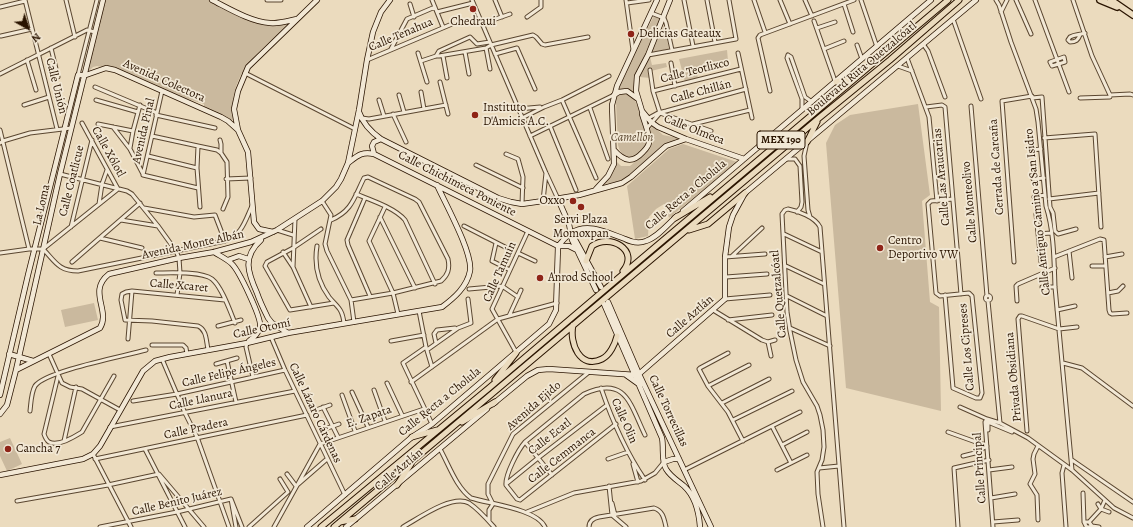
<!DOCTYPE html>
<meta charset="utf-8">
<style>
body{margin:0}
#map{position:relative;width:1133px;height:527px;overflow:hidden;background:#ebdbbe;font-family:Alegreya,serif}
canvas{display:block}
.north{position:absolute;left:8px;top:8px;width:40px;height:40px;-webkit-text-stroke:3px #f2e8d5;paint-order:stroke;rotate:140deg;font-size:11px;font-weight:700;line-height:16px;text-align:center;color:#2a1400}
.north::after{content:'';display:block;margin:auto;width:14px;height:18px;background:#2a1400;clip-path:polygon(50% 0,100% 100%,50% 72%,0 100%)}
</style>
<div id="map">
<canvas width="1133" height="527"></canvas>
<div class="north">N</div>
</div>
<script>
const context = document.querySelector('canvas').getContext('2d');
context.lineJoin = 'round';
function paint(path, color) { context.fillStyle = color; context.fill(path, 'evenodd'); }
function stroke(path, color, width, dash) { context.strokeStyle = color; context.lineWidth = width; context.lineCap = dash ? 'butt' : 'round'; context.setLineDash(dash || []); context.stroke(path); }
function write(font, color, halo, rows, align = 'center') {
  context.font = font + ' Alegreya,serif'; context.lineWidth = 3.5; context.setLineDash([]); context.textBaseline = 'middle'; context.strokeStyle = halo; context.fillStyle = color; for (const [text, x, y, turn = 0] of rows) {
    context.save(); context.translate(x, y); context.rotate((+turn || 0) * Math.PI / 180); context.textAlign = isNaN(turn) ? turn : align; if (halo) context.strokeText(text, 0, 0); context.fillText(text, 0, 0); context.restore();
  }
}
paint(new Path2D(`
 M103,0H212L250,18L270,23L297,19C264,46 226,72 234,120H228L204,108V104L162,91L115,70L97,66L93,67L85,75Z
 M654,16L661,18L634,79V92L626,88L619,90V87L627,67Z
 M664,25L669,49L653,52L652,51Z
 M727,50L728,61L696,70L698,78L685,82L679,59Z
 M650,57L652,65L666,63L667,67L651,71V78L639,77Z
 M625,92C638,94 644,126 647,138C646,155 624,169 618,145L616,103L617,96Z
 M918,104L930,195L922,201L930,302L939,307L941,411L846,388L826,143L835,125L850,115Z
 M653,126L663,135L678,138C658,148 648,163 631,175C623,181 613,183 604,184L610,177L617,162L621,166H630L650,149L653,142L650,129Z
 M683,144L737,162L669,218L667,213L669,210L664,204L656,209L649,217L648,236L635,239L627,186L669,149Z
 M94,303L98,320L65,327L61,310Z
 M10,438L22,464L7,471L0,456V442Z`), '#cab99e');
const street = new Path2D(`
 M25,0L57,129
 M66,0L75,37
 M267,0H281
 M432,0L443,27
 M472,0L546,173L558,199
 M495,0L502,17
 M626,0L633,50
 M684,0L693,46
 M707,0L715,42
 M754,0L765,32
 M780,0L790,24
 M805,0L812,16
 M861,0L877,47
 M996,0L999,5L1011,42L1036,109L1038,122L1046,206C1054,231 1054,260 1055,287L1072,470
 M1016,0L1031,34
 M1035,0L1069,92
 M1073,0L1092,56L1110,95
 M627,3L649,0
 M410,4L414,17
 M844,4L853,32
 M0,7L25,1
 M437,12L473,3
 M1001,12L1007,0
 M651,13L664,18L666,23L672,50
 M527,17L541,7V0
 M953,19L981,99
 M490,21L510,14
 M814,21L835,81
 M817,28L835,22
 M1080,35C1078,40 1076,42 1070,42L1068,40L1070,37C1075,34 1079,35 1085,33
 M1,36L32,29
 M923,44L928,51L945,97
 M857,45L862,59
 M51,48L58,77
 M486,48L490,69
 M391,49L407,19L435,7
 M824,49L844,41
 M465,52L469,74
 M418,53L427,82
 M738,53L752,118
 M495,54L517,48L535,89
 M648,55L736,39L729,0
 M788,55L787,58L802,99V110
 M788,55L791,57L805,97L812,102
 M436,56L439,51L470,37L477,44L490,42
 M443,56L447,78
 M1064,57L1065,62L1052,66L1050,62Z
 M907,58L929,117L937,201
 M27,60L36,90
 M367,60L452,24
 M421,61L436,56H439L486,48L491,45L533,35L536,37L542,44L545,45L588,37
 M671,63L675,86
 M898,66L912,71
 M650,70L653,91L660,113
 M245,73L355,129
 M0,74L87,30L95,32
 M78,75L97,0
 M440,82L448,114
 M95,87L157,113
 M653,91L741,69
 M770,91L758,38L760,35L854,0
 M421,92L424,109
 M399,95L404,112
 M1032,98L1042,97L1050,207L1053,213L1055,231L1058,234L1076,229
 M1080,98L1110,97V95L1130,94L1133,95
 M96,100L138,112
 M379,100L384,116
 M562,100L596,178
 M24,105L49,97
 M971,106L987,296
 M926,107L942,105L945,107L961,294
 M590,108L608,159
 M518,109L540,107
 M660,113L711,131
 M393,114L406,142
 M156,115L215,128
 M362,118L369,119L446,105
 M522,118L544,107L562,100L609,76
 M647,119L658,113L666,111L746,89
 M98,124L133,131
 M693,124L750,110
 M550,126L576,190
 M113,127L130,149L143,174
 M647,128L660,113
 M0,130L29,249H43
 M152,136L198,146L217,150L221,153L227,162L228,197L223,209
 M530,136L614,95
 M1044,138L1095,134L1101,227
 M220,140L221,144V153
 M807,142L804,156L808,210L810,217
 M0,143L3,141L30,133L71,128
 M198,146L197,168L200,207
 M130,148L133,131L140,105
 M1031,150L1041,149
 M506,154L518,159L523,177L522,204
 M148,156L197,168
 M787,159H795L800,166L802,202L801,207L797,212
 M476,165L523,188
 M60,174L127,191L132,194L158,226L176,251L179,258L180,273L177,295
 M143,175L162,91
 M143,175L198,188
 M226,179L251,178
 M1033,179L1044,178
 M356,194C371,200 395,208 405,220L435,284
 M1034,197L1045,195
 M365,198L347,240L348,245L370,296
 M1049,199L1099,193
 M322,201L331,215L325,244L327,251L351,300L354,322
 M543,201L546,173
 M99,204L102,184L107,170
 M385,207L369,241L393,293L398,314
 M144,208L194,217L215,215L225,241
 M1036,214L1041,262
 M380,217L415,288
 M295,219L293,267L311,307
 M121,220L158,226
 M331,220C352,211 354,198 364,178L368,177L415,199L419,202L448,259C450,269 448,275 441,281L393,293L351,300
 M464,226L505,247
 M71,227L92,140
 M321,229L293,248L267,262L265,266L290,310L334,303
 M277,230L293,235
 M784,234L822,252
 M1038,234L1051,233
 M100,238L142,248
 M496,243L492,261L510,270
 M317,246C314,264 318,282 329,297C338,308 342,308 344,323
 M43,249C55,261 58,271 78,271L225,241C242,235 245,221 252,206
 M43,249L118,189L82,123
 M1069,251L1072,278
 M283,252L293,267
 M0,253L29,249
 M518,253L535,261
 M732,256L762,228
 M725,257L765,254
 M1054,257L1100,239L1104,240L1109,310L1110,313L1112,314L1127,313
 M1105,257L1122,254
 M72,262L140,203
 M1014,262L1002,101L1032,96
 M786,266L824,284
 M1092,266H1105
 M156,273C169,273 201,271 212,279C222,287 230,311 235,323
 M726,277L767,274
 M1042,287H1055
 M469,289L502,286L518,297
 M1108,293L1118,291L1123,286
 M945,295L953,388L976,398H980L982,393L972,296L969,293L940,296L936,293L928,204L931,201L953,199
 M985.5 298a2.5 2.5 0 1 1 5 0a2.5 2.5 0 1 1-5 0Z
 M787,296L827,316
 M725,299L770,295
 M988,301L1000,423
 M1017,301L1016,286L1018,284L1055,268
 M713,310L762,340L768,342L775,340
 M1057,310L1075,306
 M419,311L426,347L432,367
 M509,316L521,290
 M728,320L772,315
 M218,326L241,320
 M790,328L830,346
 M271,337L285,370L345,495
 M128,339L132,291
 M391,341L424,335
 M768,342L771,356
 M247,343L246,347L253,377
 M436,343L434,334L437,330L455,328
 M152,345H183L186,348L187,354
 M426,347L403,363L432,424
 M208,349C206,341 207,330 198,326L152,321L125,320L121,300L122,294L126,292L132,291L225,300
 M427,350L458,328L471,323L468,299
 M516,352L492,309L528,231
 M728,353L700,368L699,369L708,386L728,412L743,441
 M49,354L62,383L70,387L82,389L120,410
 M162,359L185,413L197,437L229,527
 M227,361L236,402
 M1063,363L1082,368L1133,406
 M216,364L237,358
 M58,376L44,434C45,437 46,440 49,442C58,447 74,437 82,432L114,376
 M411,382L498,319L557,303
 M387,383L402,415
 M708,386L749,365
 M601,388C612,420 626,452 645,480
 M374,390L385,421
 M352,392L368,427
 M342,395L355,431
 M133,401L177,394L285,370
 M722,403L769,379
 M323,407L338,437
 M960,407L987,419L1000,423L1028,438L1072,470L1114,508L1133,518
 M30,411C31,403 31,393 35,386C45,371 125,356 146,350
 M313,411L330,405
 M987,419L985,422L993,527
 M733,420L792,391
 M616,424L520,500L517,499L506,485C505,475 518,450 525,442L584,394C626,375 630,404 645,435
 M772,426L791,463
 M110,427L295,391
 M322,430L339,424
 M988,430V422L1012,432
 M1027,431L1018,319L1020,316H1022L1059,329L1077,327
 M948,432L987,446L983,444
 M64,441L76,387
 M525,442L552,475
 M782,445L807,432
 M1038,446L1034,454L1033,459L1035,474L1030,484L1037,495L1038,520
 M145,449L185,527
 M440,449C449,465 456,487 471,498C490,504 537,509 545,527
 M93,454L131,527
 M963,456L975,453L987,446
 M95,459L307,415
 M608,459L628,452
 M1072,460L1133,502
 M633,464L638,482
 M1064,465L1062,473L1066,527
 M819,468L839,466
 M684,470L800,412
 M777,470L807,455
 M989,470L1012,467
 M287,474L296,486L327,459
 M506,484L538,458L607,405
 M609,486L612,515L626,527
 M1083,493L1084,522
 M991,498L1015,494
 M17,501L108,485L159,474L204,527
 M612,503L615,515
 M493,504L488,494V484L513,434L589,372
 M1098,504L1101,509L1109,512
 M527,512L574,493L641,481L655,473L664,462
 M489,521V510L493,504
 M993,522L1018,520
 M1089,522L1101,509L1105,500
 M1092,526L1099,527
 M100,527L177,512L231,499
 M236,527L231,499L242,527
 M249,527L288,492L280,479
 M274,527L320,444L424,409
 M403,527C419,518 452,494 469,503C478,509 487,519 494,527
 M589,527C589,521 594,518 599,517L654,508C663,511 664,518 666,527
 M823,527L818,494L817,472L822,460L824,447L823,430L820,415L817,406L803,382L796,360L790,331L787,312L782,214L785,210L788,209C798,211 815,217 820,227L844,527
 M958,527L954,468L989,460
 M1088,527L1086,526L1084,522H1089L1092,526L1089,527`);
const secondary = new Path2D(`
 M212,0C228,8 251,22 270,23C279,24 288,21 297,19
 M670,0L648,55L637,76L636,91L642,111L651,122L658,127L686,139L744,159
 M614,95L619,92L627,91L638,99
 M359,112C363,124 371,132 381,139L498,198L511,202L522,204L543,201L579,195L622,183L631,177L666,146L686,139
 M614,150C624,161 632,164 643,152C646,149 649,146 649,142C650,135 644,121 642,114
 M374,154L372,146L374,142L381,139
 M348,163C357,156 362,151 374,154L558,246H569L577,250
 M596,189L608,176L614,164L612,105L617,86L657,0
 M558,199L569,224L572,240L577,250L596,290
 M683,211L931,0
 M273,232L259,229L254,222L248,152L238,130L234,109L238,91L248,67L317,0
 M572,234L601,287
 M261,240C242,257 248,273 257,293C260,302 264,310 268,318L272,323L288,333
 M214,252C220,256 227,259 232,264C239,271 262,318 260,327C259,333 254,337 249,341
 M228,260L239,256L248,259
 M608,302L639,374L711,527
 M604,304L662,438C664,448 661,461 666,469C670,476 678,481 684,486C695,496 699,513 700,527
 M9,354L33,361
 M16,370L100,328C111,311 87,291 109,274L179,258L214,252L251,242L277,230L322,201L336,187L341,179L348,163L359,110L367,60L373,32L381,12L390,0
 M626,375L640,385
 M0,395L28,275L78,75H86L106,68L115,70L221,117L228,121L238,130
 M493,404L527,376L538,370L549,369L636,375L639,374L725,299V257L729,227L733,215L745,193L976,0
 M0,414L7,405L16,370L60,174L103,0
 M664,462L673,459H679
 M0,475L83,459L93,454L100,446L143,371L155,361L170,357L247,343L288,333L442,307C454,298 467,287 470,271C473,253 445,203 437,185
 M307,527L412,437L432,424L549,324L556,310L558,246C562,242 566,236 571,233C588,222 608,233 625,239C631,242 638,244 646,241C658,237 668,224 677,216
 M346,527L487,409`);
const primary = new Path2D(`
 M836,82L855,78
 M807,142L817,122
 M675,218L710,197
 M689,230L708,224L745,193
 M586,261L592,246C610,233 640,250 623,271
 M573,325C569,343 580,370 602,359C610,355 615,344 617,336
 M495,380L516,353
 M462,422L495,402
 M412,437L437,430
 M397,485L411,464
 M340,522L355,519
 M321,527L489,388L615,281L948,0
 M334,527L819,118L890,60L959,0`);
const highway = new Path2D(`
 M1100,0L1117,7
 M1111,0L1133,15`);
stroke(street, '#5a4630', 5);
stroke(secondary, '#2a1400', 6);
stroke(primary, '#2a1400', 7);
stroke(highway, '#2a1400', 8);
stroke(street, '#f2e8d5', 3);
stroke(secondary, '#f2e8d5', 4.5);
stroke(primary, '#ebdbbe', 5);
stroke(highway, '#ebdbbe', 5.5);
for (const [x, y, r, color] of [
 [473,9,4,"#8f2418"],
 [631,34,4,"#8f2418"],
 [475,115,4,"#8f2418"],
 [573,201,4,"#8f2418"],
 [581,207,4,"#8f2418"],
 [880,248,4,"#8f2418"],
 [540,278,4,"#8f2418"],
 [8,449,4,"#8f2418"]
]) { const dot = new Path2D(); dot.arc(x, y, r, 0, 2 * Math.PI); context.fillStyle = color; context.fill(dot); stroke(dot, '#f2e8d5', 1.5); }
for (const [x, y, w] of [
 [781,140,48]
]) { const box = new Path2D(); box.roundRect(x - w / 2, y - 9, w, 18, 3); context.fillStyle = '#f2e8d5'; context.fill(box); stroke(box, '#2a1400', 1); }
write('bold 11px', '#2a1400', null, [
 ["MEX 190",781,140]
]);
write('12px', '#2a1400', '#f2e8d5', [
 ["Chedraui",473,22,"center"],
 ["Delicias Gateaux",639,34],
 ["Instituto",483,108],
 ["D'Amicis A.C.",483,122],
 ["Oxxo",565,201,"right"],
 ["Servi Plaza",581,220,"center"],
 ["Momoxpan",581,234,"center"],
 ["Centro",888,241],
 ["Deportivo VW",888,255],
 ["Anrod School",548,278],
 ["Cancha 7",16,449]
], 'left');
write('12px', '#2a1400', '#f2e8d5', [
 ["Calle Tenahua",401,35,-23],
 ["Boulevard Ruta Quetzalcóatl",862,69,-40],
 ["Calle Teotlixco",695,71,-14],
 ["Avenida Colectora",164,81,24],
 ["Calle Unión",56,86,76],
 ["Calle Chillán",701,92,-15],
 ["Calle Olmeca",694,130,21],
 ["Avenida Pinal",144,131,-77],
 ["Calle Xólotl",108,152,61],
 ["Cerrada de Carcaña",997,167,-94],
 ["Calle Las Araucarias",942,177,-95],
 ["Calle Coatlicue",72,181,-76],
 ["Calle Chichimeca Poniente",457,184,27],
 ["Calle Recta a Cholula",686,195,-40],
 ["Calle Monteolivo",970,202,-95],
 ["La Loma",42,205,-77],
 ["Calle Antiguo Camino a San Isidro",1038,212,-96],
 ["Avenida Monte Albán",193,245,-12],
 ["Calle Tamuín",500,272,-66],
 ["Calle Xcaret",179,286,5],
 ["Calle Quetzalcóatl",779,294,-95],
 ["Calle Aztlán",690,317,-41],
 ["Calle Otomí",262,329,-12],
 ["Calle Los Cipreses",967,347,-95],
 ["Calle Felipe Ángeles",229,373,-13],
 ["Privada Obsidiana",1014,377,-95],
 ["Calle Llanura",201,400,-12],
 ["Calle Recta a Cholula",440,402,-39],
 ["Avenida Ejido",534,406,-41],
 ["Calle Torrecillas",668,411,65],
 ["Calle Lázaro Cárdenas",315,413,65],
 ["E. Zapata",369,417,-19],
 ["Calle Olin",624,421,66],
 ["Calle Pradera",196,429,-12],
 ["Calle Ecatl",550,437,-38],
 ["Calle Cemmanca",562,456,-38],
 ["Calle Principal",980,468,-94],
 ["Calle Aztlán",399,470,-40],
 ["Calle Benito Juárez",177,502,-13]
]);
write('italic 12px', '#5a462f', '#f2e8d5', [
 ["Camellón",632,138]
]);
</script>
